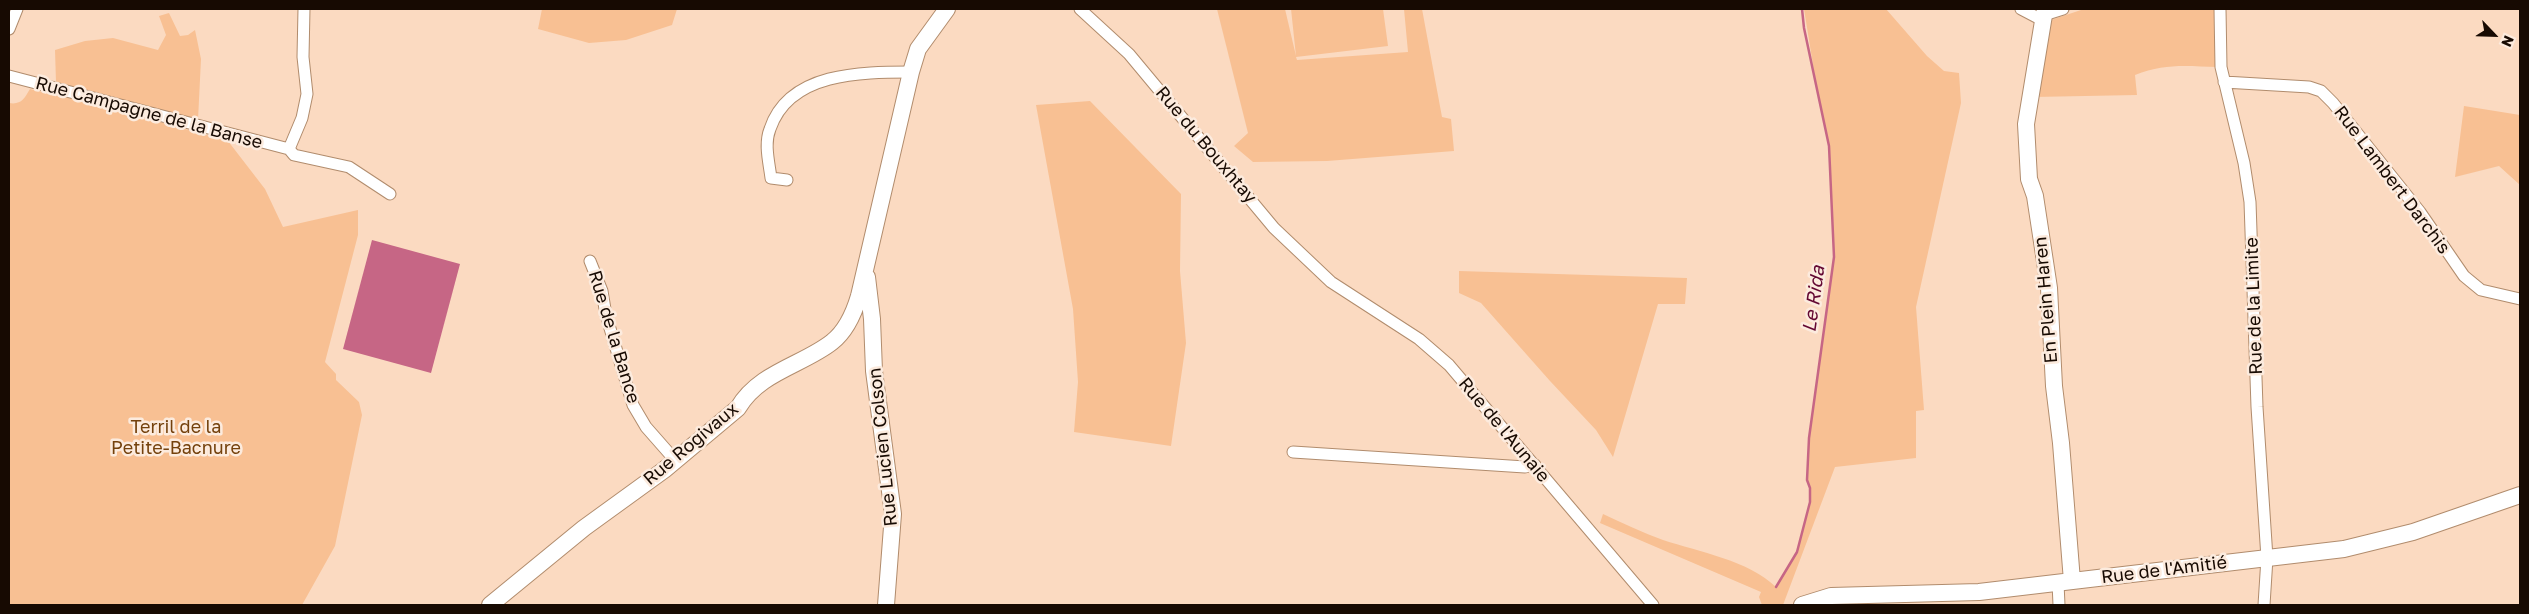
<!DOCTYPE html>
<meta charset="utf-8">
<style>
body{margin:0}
#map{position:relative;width:2529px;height:614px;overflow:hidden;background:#fbdac1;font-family:"Golos Text",sans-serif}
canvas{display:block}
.frame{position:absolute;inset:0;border:10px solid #170a02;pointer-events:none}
.north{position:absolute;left:2469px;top:10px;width:50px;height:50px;-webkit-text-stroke:4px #fcebde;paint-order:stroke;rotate:114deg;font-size:14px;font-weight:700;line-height:20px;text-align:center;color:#170a02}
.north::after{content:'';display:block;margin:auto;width:18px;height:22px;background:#170a02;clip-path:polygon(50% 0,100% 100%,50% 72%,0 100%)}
</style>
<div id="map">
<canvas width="2529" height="614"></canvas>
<div class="frame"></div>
<div class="north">N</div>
</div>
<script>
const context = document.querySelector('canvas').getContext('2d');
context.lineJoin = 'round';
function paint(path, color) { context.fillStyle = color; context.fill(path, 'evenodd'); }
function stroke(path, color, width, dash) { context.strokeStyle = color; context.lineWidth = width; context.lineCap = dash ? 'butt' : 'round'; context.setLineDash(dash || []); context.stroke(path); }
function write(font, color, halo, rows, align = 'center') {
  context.font = font + ' "Golos Text",sans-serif'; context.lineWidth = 5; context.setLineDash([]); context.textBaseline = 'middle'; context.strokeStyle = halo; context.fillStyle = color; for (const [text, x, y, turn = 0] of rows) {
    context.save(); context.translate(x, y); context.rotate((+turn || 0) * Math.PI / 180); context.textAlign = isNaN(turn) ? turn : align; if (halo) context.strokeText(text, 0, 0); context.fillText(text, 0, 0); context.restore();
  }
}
paint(new Path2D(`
 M542,9H677L672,25L626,40L589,43L538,29Z
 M1217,9H1285L1296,56L1291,9H1383L1388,46L1296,57L1297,60L1408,52L1404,9H1422L1442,117L1451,119L1454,151L1327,161L1253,162L1234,146L1248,133Z
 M1804,9H1886L1927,56L1944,71L1959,73L1961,103L1916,307L1924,410L1916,411V458L1835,467L1783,605H1762L1759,597L1761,592L1600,523L1603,514C1623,523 1643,533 1663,540C1699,552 1748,560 1776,587L1797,552L1810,502V488L1807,480L1809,438L1834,257L1829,146L1819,102Z
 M2084,9H2216L2218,67C2186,66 2165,63 2135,75L2137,95L2033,97L2051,20Z
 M169,13L180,36L188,35L195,30L201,59L198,120L56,82L55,50L85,41L113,38L158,50L166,35L159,16Z
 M30,89L99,105L228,141L265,189L283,227L358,210V235L325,362L336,374V380L359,402L362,415L335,546L302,605H9V103C21,105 24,99 30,89Z
 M1090,101L1181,194L1180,271L1186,343L1171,446L1074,432L1078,382L1073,309L1036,105Z
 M2464,106L2520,115V185L2499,166L2455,177Z
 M1459,271L1687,278L1685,304H1658L1613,457L1596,430L1550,381L1481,303L1459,293Z`), '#f8c093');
paint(new Path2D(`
 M372,240L460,264L431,373L343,349Z`), '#c66685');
stroke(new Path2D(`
 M1776,587L1797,552L1810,502V488L1807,480L1809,438L1834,257L1829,146L1804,28L1802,9`), '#c66685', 2.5);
const street = new Path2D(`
 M1080,9L1129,54L1274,228L1331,282L1419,339L1449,365L1653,605
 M2021,9L2042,20
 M2220,9L2221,67L2244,163L2250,202L2257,407L2267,558L2264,605
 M2044,15L2063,9
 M9,29L17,9
 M9,76L289,149
 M2224,82L2309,87L2321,91L2333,103L2420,212L2464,276L2481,290L2520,299
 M289,149L302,118L307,94L303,57L304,9
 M289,149L294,155L349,167L390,194
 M787,180L771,178C769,162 764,144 770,129C789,72 861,72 911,72
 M590,261L602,291L606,315L633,405L646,427L675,460
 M1293,452L1525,467L1535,465
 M2058,583L2059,605`);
const secondary = new Path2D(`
 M2045,9L2026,124L2029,179L2035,196L2049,288L2054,386L2061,443L2072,581
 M867,277L872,319L874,371L893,514L886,605
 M490,605L584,528L664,470L738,408C759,372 803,365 832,342C846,331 854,313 859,296L911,72L918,49L947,9
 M1802,605L1831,596L1979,592L2344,549L2413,532L2520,495`);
stroke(street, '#b18c6d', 13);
stroke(secondary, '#b18c6d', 18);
stroke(street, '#fff', 11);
stroke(secondary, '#fff', 16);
write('18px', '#170a02', '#fcebde', [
 ["Rue Campagne de la Banse",149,113,15],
 ["Rue du Bouxhtay",1206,145,50],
 ["Rue Lambert Darchis",2392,180,53],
 ["En Plein Haren",2046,300,-95],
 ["Rue de la Limite",2254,306,-92],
 ["Rue de la Bance",614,337,73],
 ["Rue de l'Aunaie",1504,430,50],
 ["Rue Rogivaux",691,444,-40],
 ["Rue Lucien Colson",883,447,-96],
 ["Rue de l'Amitié",2164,570,-7]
]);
write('18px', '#74410c', '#fcebde', [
 ["Terril de la",176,427],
 ["Petite-Bacnure",176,448]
]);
write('italic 19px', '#630732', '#fcebde', [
 ["Le Rida",1814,299,-82]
]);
</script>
